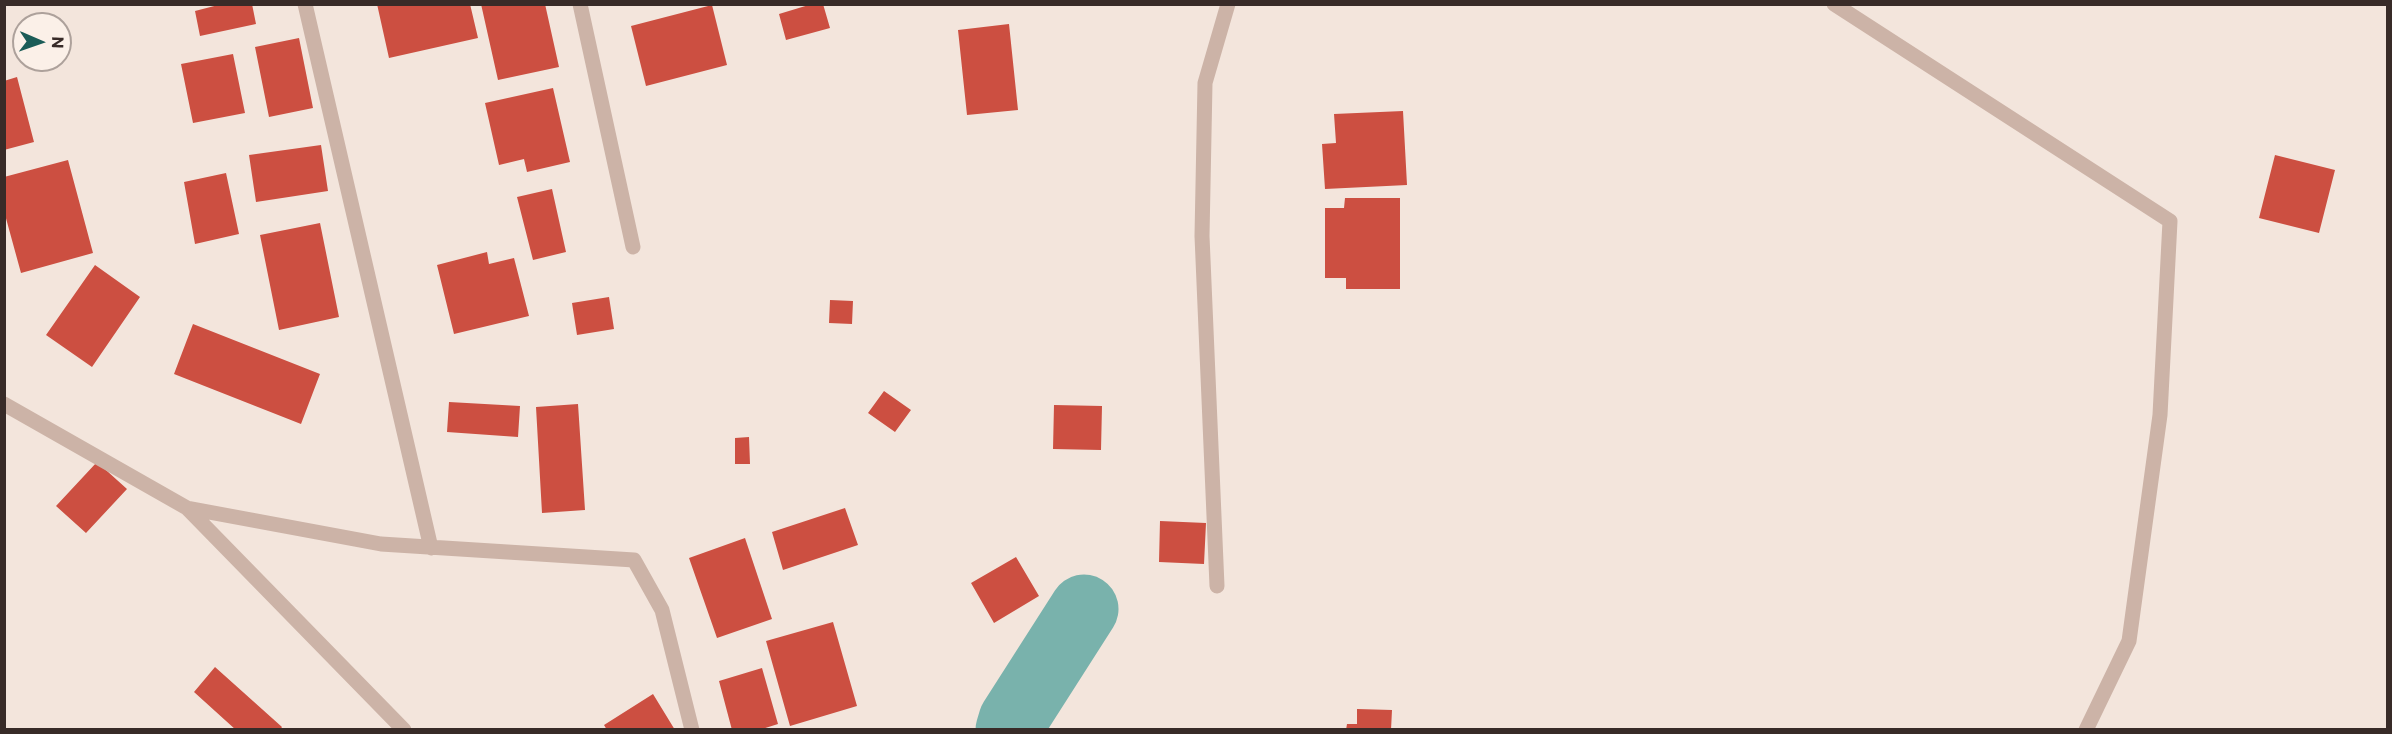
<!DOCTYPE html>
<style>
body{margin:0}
#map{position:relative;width:2392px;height:734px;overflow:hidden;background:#f3e5dc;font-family:Commissioner,sans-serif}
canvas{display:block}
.frame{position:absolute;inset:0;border:6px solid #382b28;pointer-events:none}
.north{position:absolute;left:12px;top:12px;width:60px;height:60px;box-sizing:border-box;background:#fbf0e8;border:2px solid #ada19b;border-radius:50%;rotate:92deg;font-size:16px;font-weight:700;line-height:24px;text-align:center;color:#382b28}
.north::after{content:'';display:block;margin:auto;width:21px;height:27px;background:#1b5c57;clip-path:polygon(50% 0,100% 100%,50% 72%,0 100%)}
</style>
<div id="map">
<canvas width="2392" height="734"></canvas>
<div class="frame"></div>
<div class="north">N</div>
</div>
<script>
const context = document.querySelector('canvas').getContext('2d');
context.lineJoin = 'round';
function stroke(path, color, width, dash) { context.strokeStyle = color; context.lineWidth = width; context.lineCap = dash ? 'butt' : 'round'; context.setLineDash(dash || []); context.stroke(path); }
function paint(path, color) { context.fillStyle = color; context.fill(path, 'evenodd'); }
stroke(new Path2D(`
 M1010,730L1013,720L1084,609`), '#79b2ac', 69);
paint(new Path2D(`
 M222,4H252L256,24L200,36L195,11Z
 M377,4H470L478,38L389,58Z
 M481,4H545L559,67L498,80Z
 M812,4H823L830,28L786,40L779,14Z
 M712,5L727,65L646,86L631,26Z
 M1009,24L1018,110L967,115L958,30Z
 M299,38L313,108L269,117L255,47Z
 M233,54L245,113L193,123L181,64Z
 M17,77L34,142L4,150V81Z
 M553,88L570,162L527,172L524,159L499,165L485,103Z
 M1403,111L1407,185L1325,189L1322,144L1336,143L1334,114Z
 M321,145L328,191L256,202L249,155Z
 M2275,155L2335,170L2319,233L2259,218Z
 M68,160L93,253L21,273L4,211V177Z
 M226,173L239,234L195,244L184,182Z
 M552,189L566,252L533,260L517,197Z
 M1345,198H1400V289H1346V278H1325V208H1344Z
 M320,223L339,317L279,330L260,235Z
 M487,252L489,264L514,258L529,316L454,334L437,265Z
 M95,265L140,297L92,367L46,335Z
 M609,297L614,329L577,335L572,303Z
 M830,300L853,301L852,324L829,323Z
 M193,324L320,374L301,424L174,374Z
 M884,391L911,410L895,432L868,413Z
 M449,402L520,406L518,437L447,432Z
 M578,404L585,510L542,513L536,407Z
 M1054,405L1102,406L1101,450L1053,449Z
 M749,437L750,464H735V438Z
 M97,462L127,489L86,533L56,506Z
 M845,508L858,545L783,570L772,532Z
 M1160,521L1206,523L1204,564L1159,562Z
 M745,538L772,619L717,638L689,558Z
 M1016,557L1039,596L994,623L971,583Z
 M833,622L857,706L790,726L766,641Z
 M215,667L282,727L280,730H236L194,692Z
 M762,668L778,724L759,730H732L719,681Z
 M653,694L675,730H607L604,725Z
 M1357,709L1392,710L1391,730H1346L1347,724H1357Z`), '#cc4f41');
stroke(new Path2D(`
 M305,4L431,548
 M580,4L633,247
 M1834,4L2170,221L2160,415L2129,641L2086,730
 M4,404L187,508L404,730
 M187,508L381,544L634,560L662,610L692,730
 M1217,586L1202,236L1205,83L1228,4`), '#ccb3a7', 15);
</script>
